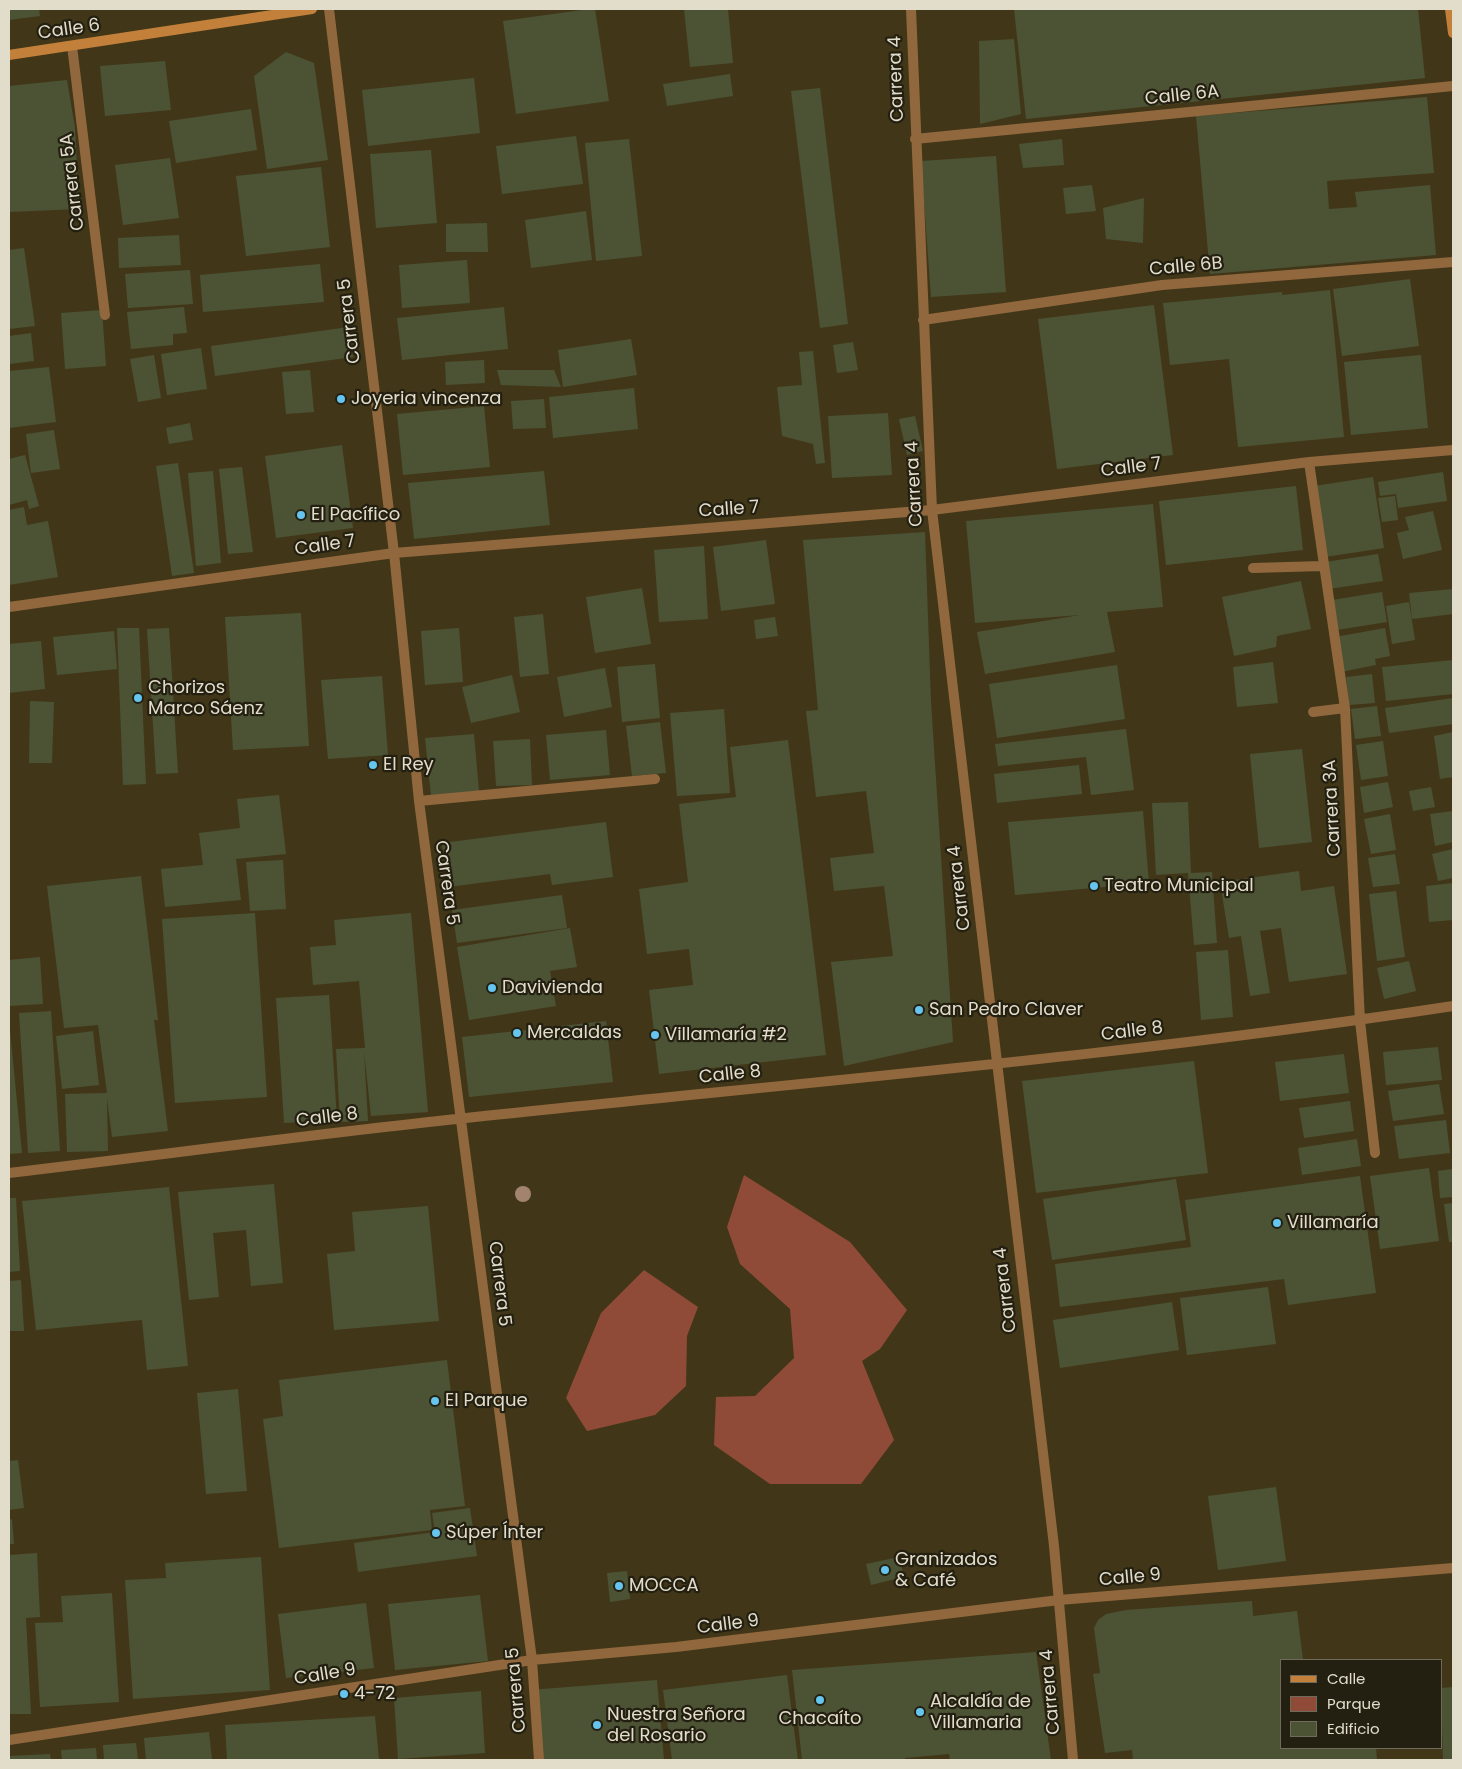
<!DOCTYPE html>
<meta charset="utf-8">
<style>
body{margin:0}
#map{position:relative;width:1462px;height:1769px;overflow:hidden;background:#413718;font-family:Poppins,sans-serif}
canvas{display:block}
.frame{position:absolute;inset:0;border:10px solid #e2dcca;pointer-events:none}
.legend{position:absolute;left:1280px;top:1659px;width:162px;height:90px;box-sizing:border-box;background:#231f11;border:1px solid #6f6b5b;margin:0;padding:6px 9px;list-style:none;font-size:15px;color:#e2dcca}
.legend li{display:flex;align-items:center;gap:10px;height:25px}
.legend b{width:25px;border:1px solid #6f6b5b}
</style>
<div id="map">
<canvas width="1462" height="1769"></canvas>
<div class="frame"></div>
<ul class="legend">
<li><b style="height:6px;background:#c3803a"></b>Calle</li>
<li><b style="height:14px;background:#8f4b37"></b>Parque</li>
<li><b style="height:14px;background:#4c5334"></b>Edificio</li>
</ul>
</div>
<script>
const context = document.querySelector('canvas').getContext('2d');
context.lineJoin = 'round';
function paint(path, color) { context.fillStyle = color; context.fill(path, 'evenodd'); }
function stroke(path, color, width, dash) { context.strokeStyle = color; context.lineWidth = width; context.lineCap = dash ? 'butt' : 'round'; context.setLineDash(dash || []); context.stroke(path); }
function write(font, color, halo, rows, align = 'center') {
  context.font = font + ' Poppins,sans-serif'; context.lineWidth = 4.5; context.setLineDash([]); context.textBaseline = 'middle'; context.strokeStyle = halo; context.fillStyle = color; for (const [text, x, y, turn = 0] of rows) {
    context.save(); context.translate(x, y); context.rotate((+turn || 0) * Math.PI / 180); context.textAlign = isNaN(turn) ? turn : align; if (halo) context.strokeText(text, 0, 0); context.fillText(text, 0, 0); context.restore();
  }
}
paint(new Path2D(`
 M744,1175L850,1242L907,1310L880,1349L862,1361L894,1440L861,1484H770L714,1445L716,1397L755,1396L794,1358L790,1309L740,1264L727,1227Z
 M644,1270L698,1307L687,1336L686,1386L655,1415L587,1431L566,1398L601,1313Z`), '#8f4b37');
paint(new Path2D(`
 M9,9H39L40,16L9,20Z
 M589,9H595L609,101L516,114L503,21Z
 M684,9H728L733,63L690,67Z
 M1014,9H1418L1425,78L1026,119Z
 M1014,39L1021,114L980,124L979,41Z
 M286,52L314,63L328,160L267,169L254,76Z
 M165,61L171,110L105,116L100,66Z
 M730,74L733,96L667,106L663,84Z
 M474,78L480,133L368,146L362,90Z
 M67,80L75,128L79,209L9,212V86Z
 M820,88L848,324L820,328L791,91Z
 M1427,97L1434,173L1327,181L1329,209L1357,207L1355,192L1430,185L1436,255L1210,274L1196,116Z
 M251,109L257,150L176,163L169,121Z
 M576,136L583,184L502,194L496,146Z
 M629,139L642,256L596,261L585,143Z
 M1062,139L1064,165L1023,168L1019,144Z
 M431,150L437,223L376,228L370,154Z
 M996,156L1006,292L931,297L921,161Z
 M170,158L179,218L123,225L115,165Z
 M321,167L330,247L246,256L236,176Z
 M1092,185L1096,211L1066,214L1063,188Z
 M1144,198L1143,243L1106,239L1103,208Z
 M586,211L592,260L531,268L525,220Z
 M487,223L488,252H446V224Z
 M179,235L181,265L119,268L118,238Z
 M24,248L35,326L9,329V250Z
 M467,260L470,303L402,308L399,265Z
 M320,264L324,302L203,312L200,275Z
 M190,270L193,304L128,308L125,274Z
 M1410,279L1419,346L1342,356L1333,289Z
 M1330,290L1344,437L1238,447L1229,359L1170,365L1163,303L1282,292V295Z
 M1154,305L1173,455L1057,469L1038,319Z
 M184,307L187,333L173,334V345L131,349L127,312Z
 M504,307L508,349L402,360L397,318Z
 M102,310L106,366L65,369L61,313Z
 M349,327L353,357L215,376L211,346Z
 M31,333L34,361L9,364V336Z
 M631,339L637,375L563,387L558,350Z
 M853,342L858,370L837,373L833,345Z
 M201,348L207,389L167,395L161,354Z
 M813,351L825,463L816,464L813,444L782,436L777,387L802,385L799,352Z
 M154,355L161,398L138,402L130,359Z
 M1421,355L1428,428L1351,435L1344,362Z
 M484,360L485,383L446,385L445,362Z
 M49,367L56,422L9,428V371Z
 M310,370L314,412L286,414L282,372Z
 M497,370H554L561,387L501,385Z
 M634,388L638,429L553,438L549,397Z
 M544,399L546,428L513,429L511,401Z
 M484,406L490,467L403,475L397,414Z
 M888,413L892,475L832,478L828,416Z
 M915,416L923,451L907,455L899,419Z
 M190,423L193,440L169,444L166,428Z
 M54,430L60,469L31,473L26,434Z
 M342,445L353,528L276,538L265,456Z
 M25,455L39,506L29,509L27,500L9,505V459Z
 M178,463L194,573L172,576L156,466Z
 M242,467L253,552L228,554L219,469Z
 M213,471L221,563L196,566L188,473Z
 M544,471L550,525L414,539L408,483Z
 M1443,472L1447,501L1398,508L1396,494L1380,496L1378,482Z
 M1373,477L1384,548L1325,557L1314,486Z
 M1296,486L1303,550L1166,565L1159,501Z
 M1395,496L1398,520L1382,522L1378,498Z
 M1153,504L1163,607L1107,612L1115,652L985,674L977,632L1080,615L975,623L966,521Z
 M24,507L27,525L48,521L58,577L9,585V510Z
 M1433,511L1442,550L1403,559L1397,533L1409,530L1405,517Z
 M925,532L931,702L953,1042L844,1066L831,962L893,956L884,886L834,891L830,858L874,853L866,791L816,797L806,711L818,710L803,540Z
 M766,540L775,604L721,611L713,547Z
 M704,546L708,619L659,622L654,550Z
 M1378,554L1383,581L1329,589L1325,562Z
 M1301,581L1311,629L1277,636L1276,647L1234,656L1222,597Z
 M642,588L651,644L595,653L586,597Z
 M1453,589V614L1412,619L1409,593Z
 M1382,592L1387,622L1337,630L1332,600Z
 M1409,602L1415,640L1392,644L1386,606Z
 M301,613L309,746L233,750L225,617Z
 M543,614L549,674L520,677L514,617Z
 M775,617L778,636L756,639L754,620Z
 M117,628H139L146,784L123,785Z
 M169,628L178,773L156,774L147,629Z
 M459,628L463,682L425,685L421,631Z
 M1385,628L1390,656L1375,659L1376,665L1341,672L1335,637Z
 M114,631L117,669L57,675L53,637Z
 M41,641L45,689L9,693V644Z
 M1453,660V694L1386,701L1382,667Z
 M1273,662L1278,703L1237,707L1233,667Z
 M655,664L660,718L622,722L617,667Z
 M1117,665L1125,719L997,738L989,684Z
 M605,668L612,707L564,717L557,677Z
 M1372,674L1375,703L1349,705L1346,677Z
 M512,675L520,712L471,723L462,687Z
 M382,676L388,755L328,759L321,680Z
 M1453,698V724L1389,733L1385,708Z
 M30,701L54,702L52,763H29Z
 M1377,706L1381,736L1355,739L1351,709Z
 M724,709L730,793L677,796L670,713Z
 M660,722L666,773L632,776L626,726Z
 M1126,729L1134,790L1091,795L1086,757L998,766L995,744Z
 M606,730L610,775L550,780L546,735Z
 M1453,732V777L1440,779L1434,736Z
 M474,734L479,791L431,796L425,738Z
 M530,739L532,785L496,786L493,741Z
 M788,740L826,1055L659,1074L649,990L693,985L689,949L647,954L639,889L688,882L679,804L736,797L730,747Z
 M1383,741L1388,776L1361,780L1356,745Z
 M1302,749L1312,842L1259,848L1250,754Z
 M1079,765L1082,794L997,803L994,774Z
 M1388,782L1393,807L1364,813L1360,787Z
 M1431,787L1435,807L1413,811L1409,791Z
 M279,795L286,854L236,859L241,900L165,907L161,869L203,865L199,833L240,828L237,799Z
 M1188,802L1191,873L1212,872L1217,943L1194,945L1188,873L1156,875L1152,803Z
 M1143,811L1149,883L1015,895L1008,822Z
 M1453,811V842L1435,846L1430,814Z
 M1390,814L1396,850L1371,854L1364,819Z
 M606,822L613,877L552,885L550,874L448,887L442,843Z
 M1453,849V878L1438,881L1432,854Z
 M1395,854L1400,884L1373,887L1368,858Z
 M283,860L286,909L250,911L246,862Z
 M1299,871L1301,891L1334,886L1347,974L1289,982L1281,928L1260,931L1270,993L1250,996L1241,936L1229,938L1220,882Z
 M141,876L158,1020H154L168,1131L112,1137L107,1098L108,1151L67,1152L65,1094L107,1093L98,1025L64,1028L47,886Z
 M1453,883V920L1429,922L1426,886Z
 M1396,891L1405,957L1377,961L1369,894Z
 M562,895L567,928L457,943L452,910Z
 M255,913L267,1097L175,1103L162,919Z
 M411,913L428,1112L371,1116L364,1051L368,1121L340,1122L336,1049L365,1048L359,981L313,985L310,947L336,945L334,920Z
 M570,928L577,967L550,971L556,1006L469,1020L457,947Z
 M1228,950L1233,1017L1201,1020L1196,952Z
 M40,957L43,1004L9,1006V960Z
 M1409,961L1416,991L1384,999L1377,968Z
 M329,995L337,1120L284,1123L276,998Z
 M51,1011L60,1151L28,1153L19,1013Z
 M606,1021L613,1082L469,1097L462,1037Z
 M10,1030L22,1153L9,1154V1031Z
 M93,1031L99,1085L62,1089L56,1036Z
 M1438,1047L1442,1080L1386,1085L1383,1052Z
 M1344,1054L1349,1093L1280,1101L1275,1062Z
 M1194,1061L1208,1173L1036,1193L1022,1081Z
 M1439,1084L1444,1114L1393,1121L1388,1091Z
 M1350,1101L1354,1131L1304,1138L1299,1108Z
 M1446,1120L1450,1153L1399,1159L1394,1126Z
 M1357,1139L1361,1166L1302,1175L1298,1148Z
 M1429,1168L1439,1241L1380,1249L1370,1176Z
 M1452,1169L1453,1197L1440,1198L1438,1171Z
 M1360,1176L1376,1293L1288,1305L1284,1279L1060,1307L1055,1264L1191,1247L1185,1200Z
 M1176,1179L1186,1240L1052,1260L1043,1199Z
 M274,1184L283,1283L251,1286L246,1230L213,1233L219,1297L189,1300L178,1192Z
 M169,1187L188,1366L147,1370L142,1320L36,1330L22,1201Z
 M9,1198H16L20,1271L9,1272Z
 M1453,1203V1242H1449L1444,1204Z
 M428,1206L439,1321L334,1330L327,1254L355,1251L352,1212Z
 M21,1280L24,1331H9V1281Z
 M1268,1287L1276,1344L1187,1355L1180,1298Z
 M1172,1302L1179,1350L1060,1368L1053,1320Z
 M447,1360L465,1506L430,1510L432,1530L279,1548L263,1419L283,1416L279,1380Z
 M238,1389L247,1491L206,1494L197,1393Z
 M18,1460L24,1508L9,1510V1461Z
 M1276,1487L1286,1561L1218,1570L1208,1496Z
 M470,1508L477,1556L358,1572L354,1543L435,1532L432,1513Z
 M12,1519L14,1544H9V1520Z
 M37,1553L40,1617L26,1618L31,1714H9V1555Z
 M261,1557L270,1690L133,1699L125,1580L166,1578L165,1563Z
 M899,1557L904,1577L871,1585L866,1564Z
 M627,1571L630,1599L610,1602L607,1573Z
 M112,1593L119,1702L40,1707L35,1623L63,1622L61,1596Z
 M480,1595L488,1661L395,1670L388,1604Z
 M1252,1601L1253,1616L1297,1611L1303,1660H1281V1748H1376L1377,1760H1133L1132,1750L1105,1753L1093,1674L1100,1673L1094,1628L1098,1620L1106,1614L1126,1610Z
 M366,1603L374,1668L286,1678L278,1614Z
 M1036,1652L1051,1760H950L949,1754L905,1758V1760H802L792,1670Z
 M787,1675L798,1760H672L663,1690Z
 M657,1680L664,1760H536L530,1690Z
 M1453,1687V1760H1443L1441,1688Z
 M481,1691L485,1753L398,1759L394,1698Z
 M375,1716L379,1760H227L225,1725Z
 M209,1732L212,1760H146L144,1738Z
 M136,1743L138,1760H104L103,1745Z
 M96,1748L97,1760H62L61,1750Z
 M50,1754L51,1760H9V1756Z`), '#4c5334');
stroke(new Path2D(`
 M329,9L394,553L419,801L532,1660L539,1760
 M911,9L932,510L1054,1546L1073,1760
 M72,46L105,315
 M915,139L1453,86
 M923,320L1162,285L1453,262
 M1309,462L1345,708L1360,1021L1375,1153
 M1253,568L1322,566
 M9,607L394,553L932,510L1309,462L1453,450
 M1313,712L1345,708
 M419,801L655,779
 M9,1173C161,1155 313,1134 466,1118C795,1083 1126,1056 1453,1006
 M9,1740L532,1660L676,1647L1059,1600L1453,1568`), '#91673e', 10);
stroke(new Path2D(`
 M1450,9L1453,33
 M9,55L312,9`), '#c3803a', 10);
context.fillStyle = '#a2846e';
for (const [x, y] of [
 [523,1194]
]) { context.beginPath(); context.arc(x, y, 8, 0, 2 * Math.PI); context.fill(); }
for (const [x, y, r, color] of [
 [341,399,5,"#65c5ee"],
 [301,515,5,"#65c5ee"],
 [138,698,5,"#65c5ee"],
 [373,765,5,"#65c5ee"],
 [1094,886,5,"#65c5ee"],
 [492,988,5,"#65c5ee"],
 [919,1010,5,"#65c5ee"],
 [517,1033,5,"#65c5ee"],
 [655,1035,5,"#65c5ee"],
 [1277,1223,5,"#65c5ee"],
 [435,1401,5,"#65c5ee"],
 [436,1533,5,"#65c5ee"],
 [885,1570,5,"#65c5ee"],
 [619,1586,5,"#65c5ee"],
 [344,1694,5,"#65c5ee"],
 [820,1700,5,"#65c5ee"],
 [920,1712,5,"#65c5ee"],
 [597,1725,5,"#65c5ee"]
]) { const dot = new Path2D(); dot.arc(x, y, r, 0, 2 * Math.PI); context.fillStyle = color; context.fill(dot); stroke(dot, '#231f11', 2); }
write('18px', '#e2dcca', '#231f11', [
 ["Calle 6",69,30,-8],
 ["Carrera 4",897,79,-92],
 ["Calle 6A",1182,96,-6],
 ["Carrera 5A",73,182,-97],
 ["Calle 6B",1186,267,-5],
 ["Carrera 5",350,321,-97],
 ["Calle 7",1131,468,-7],
 ["Carrera 4",915,484,-93],
 ["Calle 7",729,510,-4],
 ["Calle 7",325,546,-8],
 ["Carrera 3A",1333,808,-93],
 ["Carrera 5",446,883,82],
 ["Carrera 4",960,888,-97],
 ["Calle 8",1132,1032,-7],
 ["Calle 8",730,1075,-6],
 ["Calle 8",327,1118,-7],
 ["Carrera 5",499,1284,83],
 ["Carrera 4",1006,1290,-97],
 ["Calle 9",1130,1578,-5],
 ["Calle 9",728,1625,-7],
 ["Calle 9",325,1675,-9],
 ["Carrera 5",517,1690,-95],
 ["Carrera 4",1051,1692,-95]
]);
write('18px', '#e2dcca', '#231f11', [
 ["Joyeria vincenza",351,399],
 ["El Pacífico",311,515],
 ["Chorizos",148,688],
 ["Marco Sáenz",148,709],
 ["El Rey",383,765],
 ["Teatro Municipal",1104,886],
 ["Davivienda",502,988],
 ["San Pedro Claver",929,1010],
 ["Mercaldas",527,1033],
 ["Villamaría #2",665,1035],
 ["Villamaría",1287,1223],
 ["El Parque",445,1401],
 ["Súper Ínter",446,1533],
 ["Granizados",895,1560],
 ["& Café",895,1581],
 ["MOCCA",629,1586],
 ["4-72",354,1694],
 ["Alcaldía de",930,1702],
 ["Villamaria",930,1723],
 ["Nuestra Señora",607,1715],
 ["del Rosario",607,1736],
 ["Chacaíto",820,1719,"center"]
], 'left');
</script>
